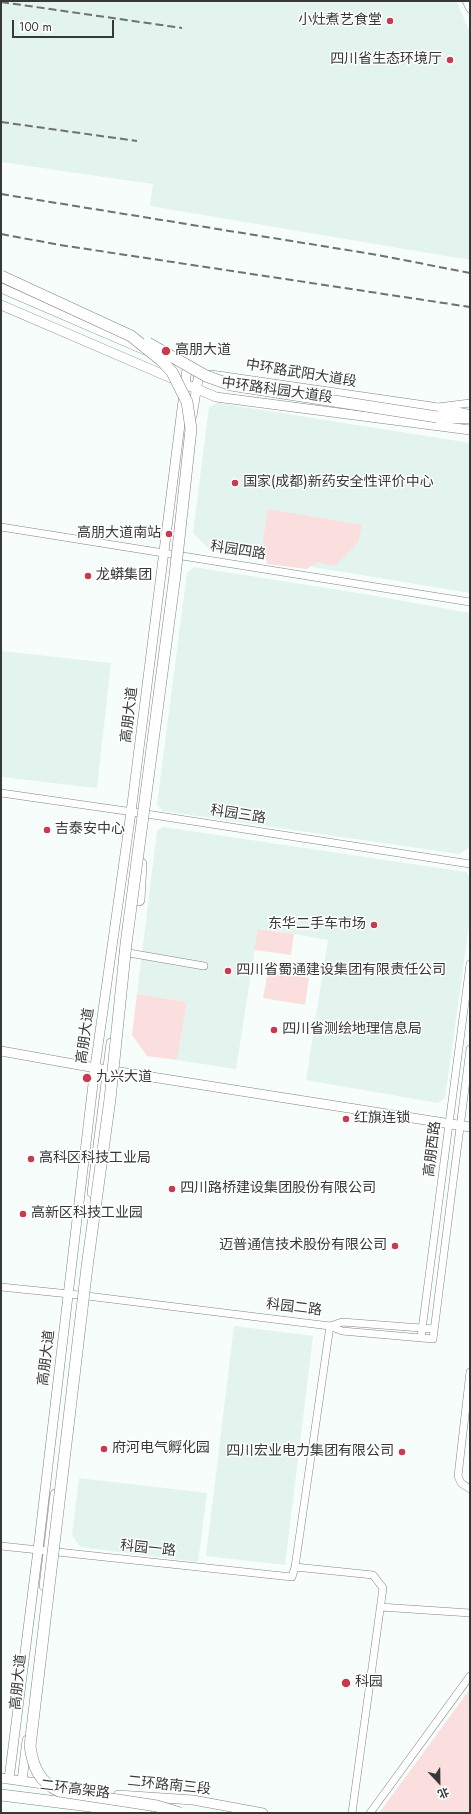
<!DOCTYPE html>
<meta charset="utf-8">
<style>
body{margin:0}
#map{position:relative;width:471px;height:1814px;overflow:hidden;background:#f6fdfb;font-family:Jost,"Noto Sans SC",sans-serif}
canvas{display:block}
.frame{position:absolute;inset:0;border:2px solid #363938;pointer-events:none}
.north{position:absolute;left:419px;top:1762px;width:40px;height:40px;-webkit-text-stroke:3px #fff;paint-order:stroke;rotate:158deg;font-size:11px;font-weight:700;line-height:16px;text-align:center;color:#363938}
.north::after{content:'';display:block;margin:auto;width:14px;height:18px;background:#363938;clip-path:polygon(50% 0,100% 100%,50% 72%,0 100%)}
.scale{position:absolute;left:12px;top:20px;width:102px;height:18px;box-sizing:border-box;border:2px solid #363938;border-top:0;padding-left:5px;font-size:12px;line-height:14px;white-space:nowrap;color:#363938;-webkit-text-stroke:3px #fff;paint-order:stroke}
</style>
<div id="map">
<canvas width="471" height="1814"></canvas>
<div class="frame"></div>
<div class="north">北</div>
<div class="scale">100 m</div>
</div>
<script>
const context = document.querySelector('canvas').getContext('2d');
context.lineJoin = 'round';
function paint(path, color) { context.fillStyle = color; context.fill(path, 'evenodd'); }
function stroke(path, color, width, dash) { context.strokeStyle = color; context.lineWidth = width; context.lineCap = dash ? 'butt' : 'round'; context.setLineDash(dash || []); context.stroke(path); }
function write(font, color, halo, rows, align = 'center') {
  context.font = font + ' Jost,"Noto Sans SC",sans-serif'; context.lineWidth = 3; context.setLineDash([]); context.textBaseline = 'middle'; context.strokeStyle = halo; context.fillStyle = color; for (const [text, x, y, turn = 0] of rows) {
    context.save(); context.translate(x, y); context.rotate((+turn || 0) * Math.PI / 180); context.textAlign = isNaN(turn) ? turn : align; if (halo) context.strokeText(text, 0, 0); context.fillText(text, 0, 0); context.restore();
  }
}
paint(new Path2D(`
 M1,1H456L470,32V260L150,206L153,184L1,162Z
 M218,403L470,443V593L210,550L193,533L209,407Z
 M194,567L370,595L470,613V847L459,854L163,811L157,804L187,573Z
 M1,651L111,663L97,788L1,777Z
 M163,827L466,872L470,878V918L445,1098L438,1103L306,1080L328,940L278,931L258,929L236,1069L177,1060L187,1002L137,994L157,831Z
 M234,1326L313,1336L285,1565L206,1556Z
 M79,1478L207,1493L198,1562L80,1547L72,1535Z`), '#e3f3ed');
paint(new Path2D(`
 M268,509L362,525L358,543L335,566L317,562L307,569L267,564L263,541Z
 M258,929L294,934L291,955L254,950Z
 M268,971L309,978L305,1005L263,998Z
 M137,994L187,1002L177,1060L147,1056L132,1035Z
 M470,1689V1813H379Z`), '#fbdfdf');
const minor = new Path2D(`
 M466,1L470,9
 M438,407L470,403
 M1,527L470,602
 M1,793L140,813L470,864
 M123,952L204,966
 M1,1287L79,1295L330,1326L295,1567L292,1577L1,1546
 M330,1326L342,1331L433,1339L470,1049
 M330,1326L342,1322L434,1329
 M421,1337L470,964
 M470,1372L458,1476L461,1483L470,1489
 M295,1567L373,1575L383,1588L352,1813
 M380,1607L470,1613
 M370,1813L470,1676`);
const major = new Path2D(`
 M1,288L145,350
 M1,305L178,381
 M211,375L432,407L467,414
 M190,386L216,397L470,430
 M192,416L199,373
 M1,1051L107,1070L470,1127
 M92,1193L111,1043
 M44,1586L55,1494
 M1,1778L50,1785
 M9,1779L38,1550L95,1067L131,812L187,369
 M22,1781L27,1740
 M118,1795L193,1800L263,1813`);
const highway = new Path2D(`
 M437,417L470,418
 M139,900L141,864
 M1,1795L146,1813`);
stroke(minor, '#7f8583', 8);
stroke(major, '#7f8583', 10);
stroke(highway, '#7f8583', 12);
stroke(minor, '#fff', 7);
stroke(major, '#fff', 9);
stroke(highway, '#fff', 11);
stroke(new Path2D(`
 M1,2L182,28
 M1,122L137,141
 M1,194L378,255L470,273
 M1,234L60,245L470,307`), '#6e7271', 2, [8, 4]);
const highwayBridge = new Path2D(`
 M1,276L131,336L162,361L172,372L187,402L191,429L175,575L126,944L110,1099L87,1267L30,1746C33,1767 39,1782 59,1791L157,1806L180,1813
 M148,343L206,376L231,385L437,417`);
stroke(highwayBridge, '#7f8583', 12, []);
stroke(highwayBridge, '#fff', 11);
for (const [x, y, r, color] of [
 [390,21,4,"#c93950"],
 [450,60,4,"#c93950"],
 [166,351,5,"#c93950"],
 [235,483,4,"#c93950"],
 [169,534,4,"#c93950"],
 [88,576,4,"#c93950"],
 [47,830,4,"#c93950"],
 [374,925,4,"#c93950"],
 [228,971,4,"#c93950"],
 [274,1030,4,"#c93950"],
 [87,1078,5,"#c93950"],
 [346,1119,4,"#c93950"],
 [31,1159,4,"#c93950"],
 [172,1189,4,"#c93950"],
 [23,1214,4,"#c93950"],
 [395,1246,4,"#c93950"],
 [104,1449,4,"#c93950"],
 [402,1452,4,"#c93950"],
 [346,1683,5,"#c93950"]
]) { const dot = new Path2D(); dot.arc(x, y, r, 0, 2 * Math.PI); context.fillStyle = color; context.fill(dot); stroke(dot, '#fff', 1.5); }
write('14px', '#363938', '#fff', [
 ["小灶煮艺食堂",382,21,"right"],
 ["四川省生态环境厅",442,60,"right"],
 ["高朋大道",175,351],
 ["国家(成都)新药安全性评价中心",243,483],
 ["高朋大道南站",161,534,"right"],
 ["龙蟒集团",96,576],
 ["吉泰安中心",55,830],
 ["东华二手车市场",366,925,"right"],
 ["四川省蜀通建设集团有限责任公司",236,971],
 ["四川省测绘地理信息局",282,1030],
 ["九兴大道",96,1078],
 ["红旗连锁",354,1119],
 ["高科区科技工业局",39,1159],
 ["四川路桥建设集团股份有限公司",180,1189],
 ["高新区科技工业园",31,1214],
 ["迈普通信技术股份有限公司",387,1246,"right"],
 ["府河电气孵化园",112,1449],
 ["四川宏业电力集团有限公司",394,1452,"right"],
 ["科园",355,1683]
], 'left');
write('14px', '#363938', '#fff', [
 ["中环路武阳大道段",301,374,9],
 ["中环路科园大道段",277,391,8],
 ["科园四路",238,551,9],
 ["高朋大道",130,715,-83],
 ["科园三路",238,815,9],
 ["高朋大道",86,1036,-82],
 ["高朋西路",433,1149,-83],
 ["科园二路",294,1308,7],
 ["高朋大道",47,1358,-83],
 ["科园一路",148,1549,6],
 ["高朋大道",19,1682,-84],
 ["二环路南三段",169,1786,6],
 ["二环高架路",75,1790,7]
]);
</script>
